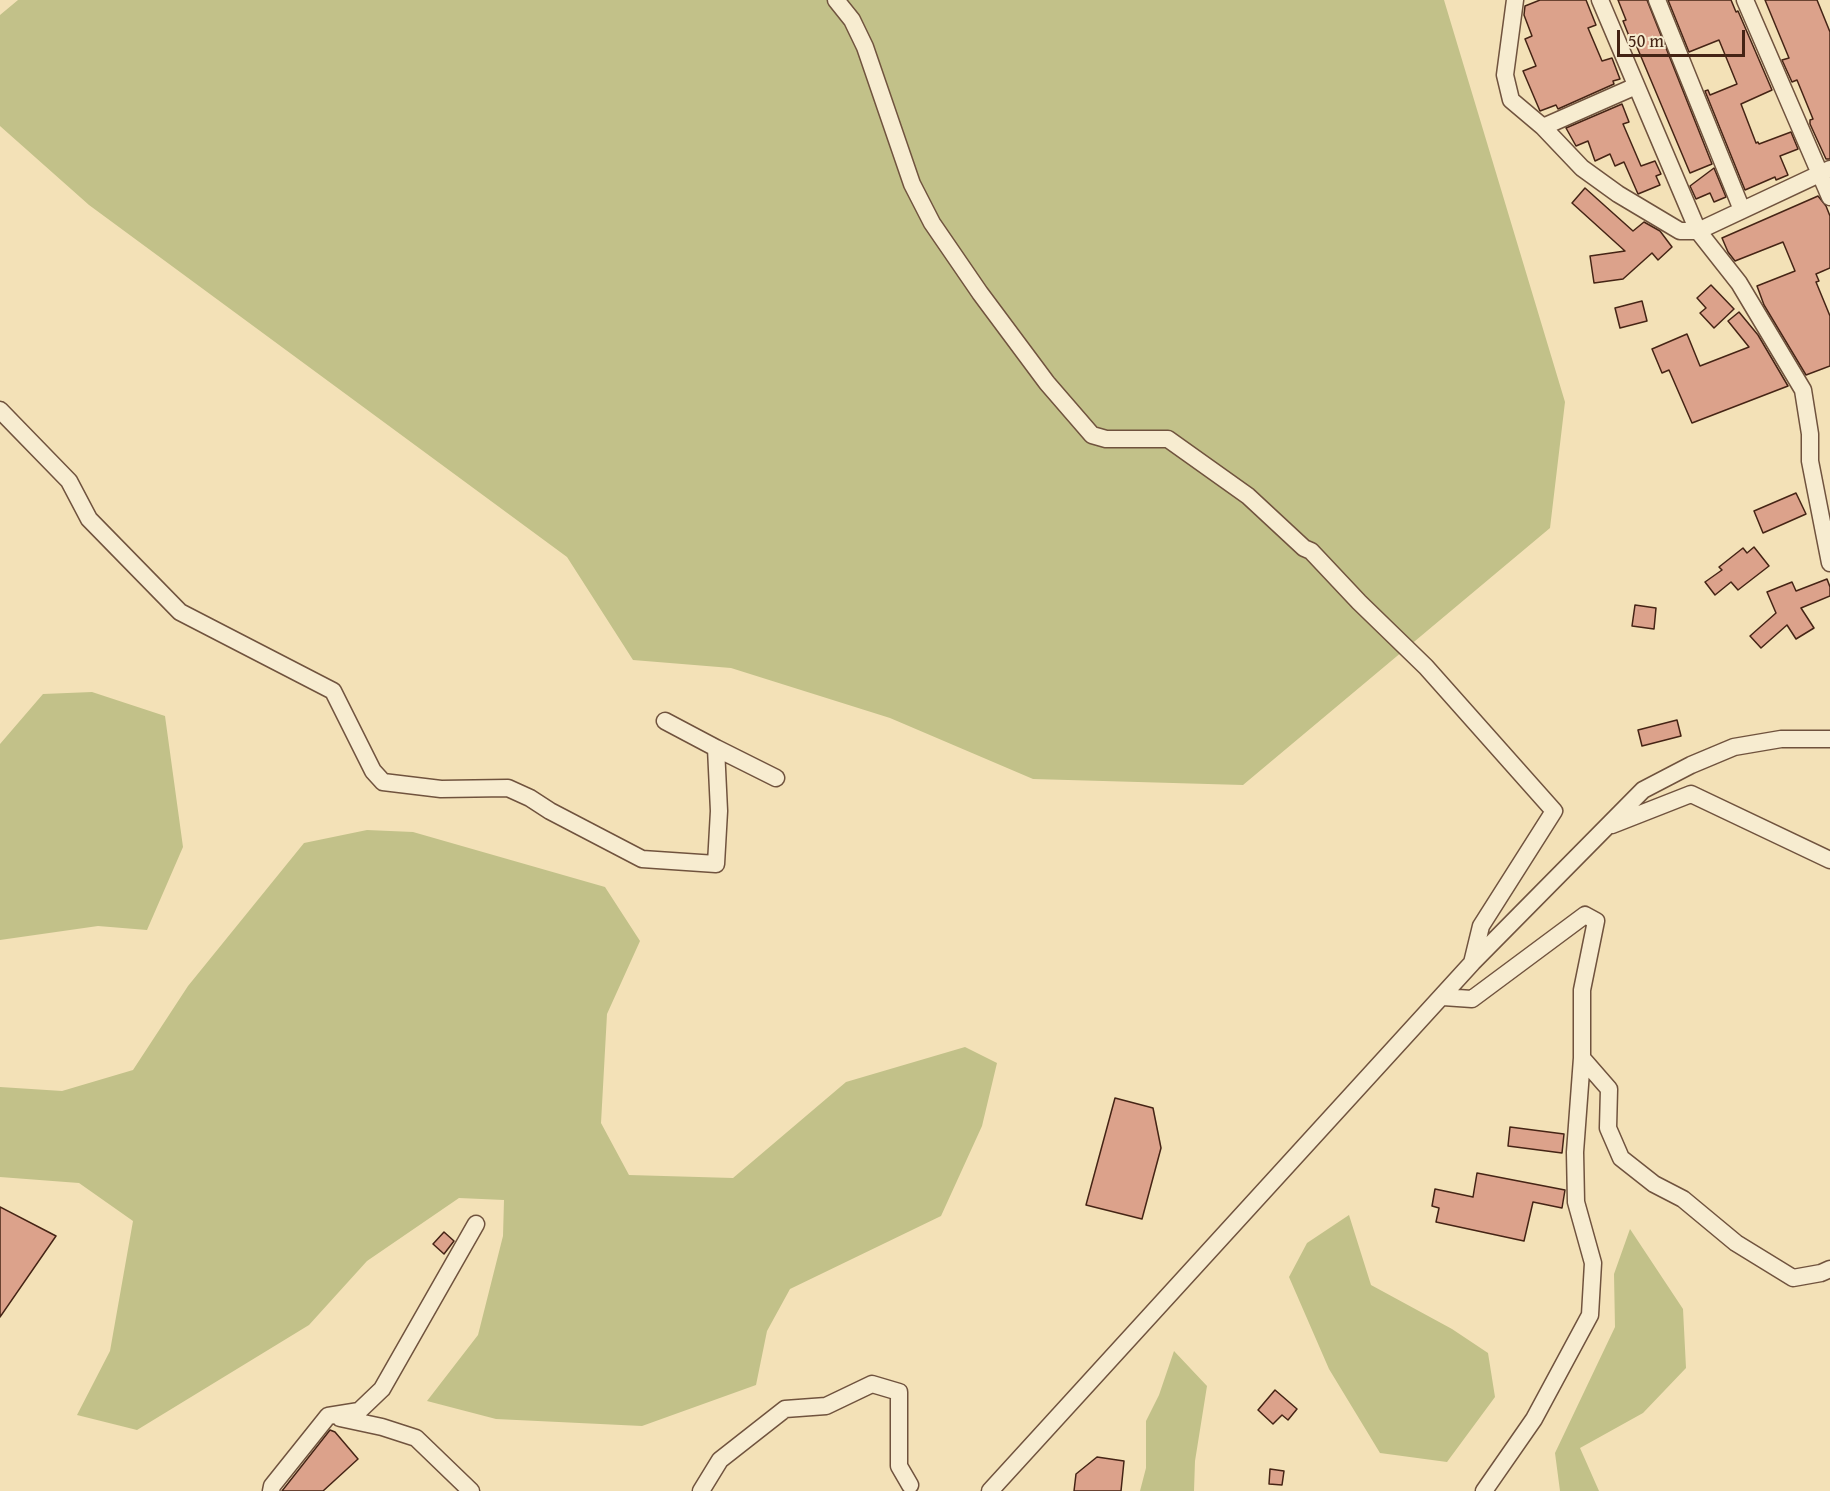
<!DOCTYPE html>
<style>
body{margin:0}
#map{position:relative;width:1830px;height:1491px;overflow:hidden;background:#f3e1b7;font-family:"Gentium Book Plus",serif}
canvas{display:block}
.scale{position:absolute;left:1617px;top:30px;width:128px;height:27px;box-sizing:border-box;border:3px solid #452415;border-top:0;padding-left:8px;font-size:18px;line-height:21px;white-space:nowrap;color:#452415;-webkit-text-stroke:4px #f7ecd0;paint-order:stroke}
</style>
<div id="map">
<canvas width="1830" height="1491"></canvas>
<div class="scale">50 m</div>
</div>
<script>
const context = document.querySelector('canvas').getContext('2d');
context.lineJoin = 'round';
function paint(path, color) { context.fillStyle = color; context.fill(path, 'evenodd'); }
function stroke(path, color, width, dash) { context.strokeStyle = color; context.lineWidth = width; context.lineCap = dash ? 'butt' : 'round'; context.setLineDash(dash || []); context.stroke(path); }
paint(new Path2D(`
 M18,0H1444L1565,402L1550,528L1243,785L1033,779L890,718L731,668L633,660L567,557L89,205L0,126V15Z
 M92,692L165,716L183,847L147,930L98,926L0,940V744L43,694Z
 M367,830L413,832L605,887L640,941L607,1014L601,1123L629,1175L733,1178L846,1082L965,1047L997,1063L982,1126L941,1216L790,1289L767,1331L756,1385L642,1426L496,1419L427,1401L478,1335L503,1236L504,1200L459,1198L367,1261L309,1325L137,1430L77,1415L110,1351L133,1221L79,1183L0,1177V1087L62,1091L133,1070L188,986L304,843Z
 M1349,1215L1371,1285L1452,1329L1488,1353L1495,1397L1447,1462L1380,1453L1329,1369L1289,1277L1307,1243Z
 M1630,1229L1683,1309L1686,1368L1643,1413L1580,1448L1599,1491H1560L1555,1453L1615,1327L1614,1274Z
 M1174,1351L1207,1386L1195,1461L1194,1491H1140L1146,1468V1421L1159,1395Z`), '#c2c189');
const building = new Path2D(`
 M1540,0H1586L1596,25L1588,28L1602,61L1612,58L1620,79L1613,81L1614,84L1558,109L1556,105L1540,111L1523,71L1536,66L1525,39L1532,36L1524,15L1525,6Z
 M1618,0H1647L1712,164L1690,173L1634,40L1631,41L1623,21L1626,20Z
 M1668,0H1731L1736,12L1738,11L1772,90L1741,104L1756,143L1758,142L1759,144L1791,132L1798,149L1780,156L1788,175L1776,180L1775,177L1745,190L1705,91L1708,90L1710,95L1737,84L1719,40L1689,52Z
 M1765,0H1817L1830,32V159H1826L1810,124V120L1813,119L1797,80L1792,82L1782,60L1789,58Z
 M1622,104L1629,122L1623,124L1641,166L1655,161L1661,174L1656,176L1660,185L1638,194L1624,162L1615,166L1610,154L1595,161L1588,141L1576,146L1566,128Z
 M1714,168L1726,197L1714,202L1710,193L1696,199L1690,186Z
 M1585,188L1633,231L1644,222L1660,231L1672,247L1658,260L1652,253L1623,279L1594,283L1590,256L1625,251L1572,203Z
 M1818,196L1826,206L1830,216V268L1816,274L1819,281L1816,282L1830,316V366L1806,375L1764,305L1757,286L1795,271L1783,242L1735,261L1728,252L1722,238Z
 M1711,285L1734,309L1714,328L1700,313L1706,308L1697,298Z
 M1642,301L1647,321L1620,328L1615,308Z
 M1739,312L1758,335L1788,386L1692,423L1669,370L1662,373L1652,349L1687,334L1700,366L1749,347L1728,321Z
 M1796,493L1806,514L1763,533L1754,511Z
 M1754,547L1769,566L1738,590L1731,582L1715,595L1705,582L1722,570L1719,567L1743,548L1747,553Z
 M1827,579L1830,587V596L1801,608L1814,628L1796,639L1787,625L1761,648L1750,636L1776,613L1767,592L1792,582L1796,591Z
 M1635,605L1656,608L1654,629L1632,626Z
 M1677,720L1681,736L1642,746L1638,730Z
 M1115,1098L1153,1108L1161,1148L1142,1219L1086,1205Z
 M1510,1127L1564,1134L1562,1153L1508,1146Z
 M1477,1173L1565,1190L1562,1208L1533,1202L1524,1241L1436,1222L1439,1208L1432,1206L1435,1189L1473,1197Z
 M0,1207L56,1236L0,1317Z
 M444,1232L454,1241L444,1254L433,1244Z
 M1275,1390L1297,1409L1288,1420L1282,1415L1273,1424L1258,1410Z
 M330,1430L335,1432L358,1459L323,1491H282Z
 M1097,1457L1124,1461L1121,1491H1074L1076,1474Z
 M1270,1469L1284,1471L1282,1485L1269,1484Z`);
paint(building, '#dca28b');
stroke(building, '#452415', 1.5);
const minor = new Path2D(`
 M836,0L852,20L865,47L912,184L932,223L980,293L1047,383L1092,435L1106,439H1168L1248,496L1304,548L1311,551L1359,602L1426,667L1554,811L1481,926L1472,963
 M1515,0L1505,75L1511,100L1543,127L1582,168L1618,194L1680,231H1698L1830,169
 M1600,0L1698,231L1739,283L1803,390L1810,434V461L1830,563
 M1657,0L1742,210
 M1745,0L1830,197
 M1543,127L1636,86
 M0,410L69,481L89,519L180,612L333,691L373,771L383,782L441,789L508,788L530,798L550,811L642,859L716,864L719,811L716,748L665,721
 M716,748L776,778
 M1612,825L1691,794L1830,860
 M1443,997L1472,999L1585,915L1596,921L1582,990V1058L1575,1152L1576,1202L1593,1263L1590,1315L1534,1419L1484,1491
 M1582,1058L1609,1089L1608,1128L1621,1158L1654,1184L1683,1199L1736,1243L1793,1278L1821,1273L1830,1269
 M340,1418L382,1427L416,1438L471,1491
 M271,1491L272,1486L328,1416L359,1411L382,1389L476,1224
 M701,1491L720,1460L785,1409L826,1406L872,1384L899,1392V1466L910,1485
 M990,1491L1472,963L1643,790L1691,765L1734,747L1781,739H1830`);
stroke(minor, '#70533e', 19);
stroke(minor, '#f7ecd0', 16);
</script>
